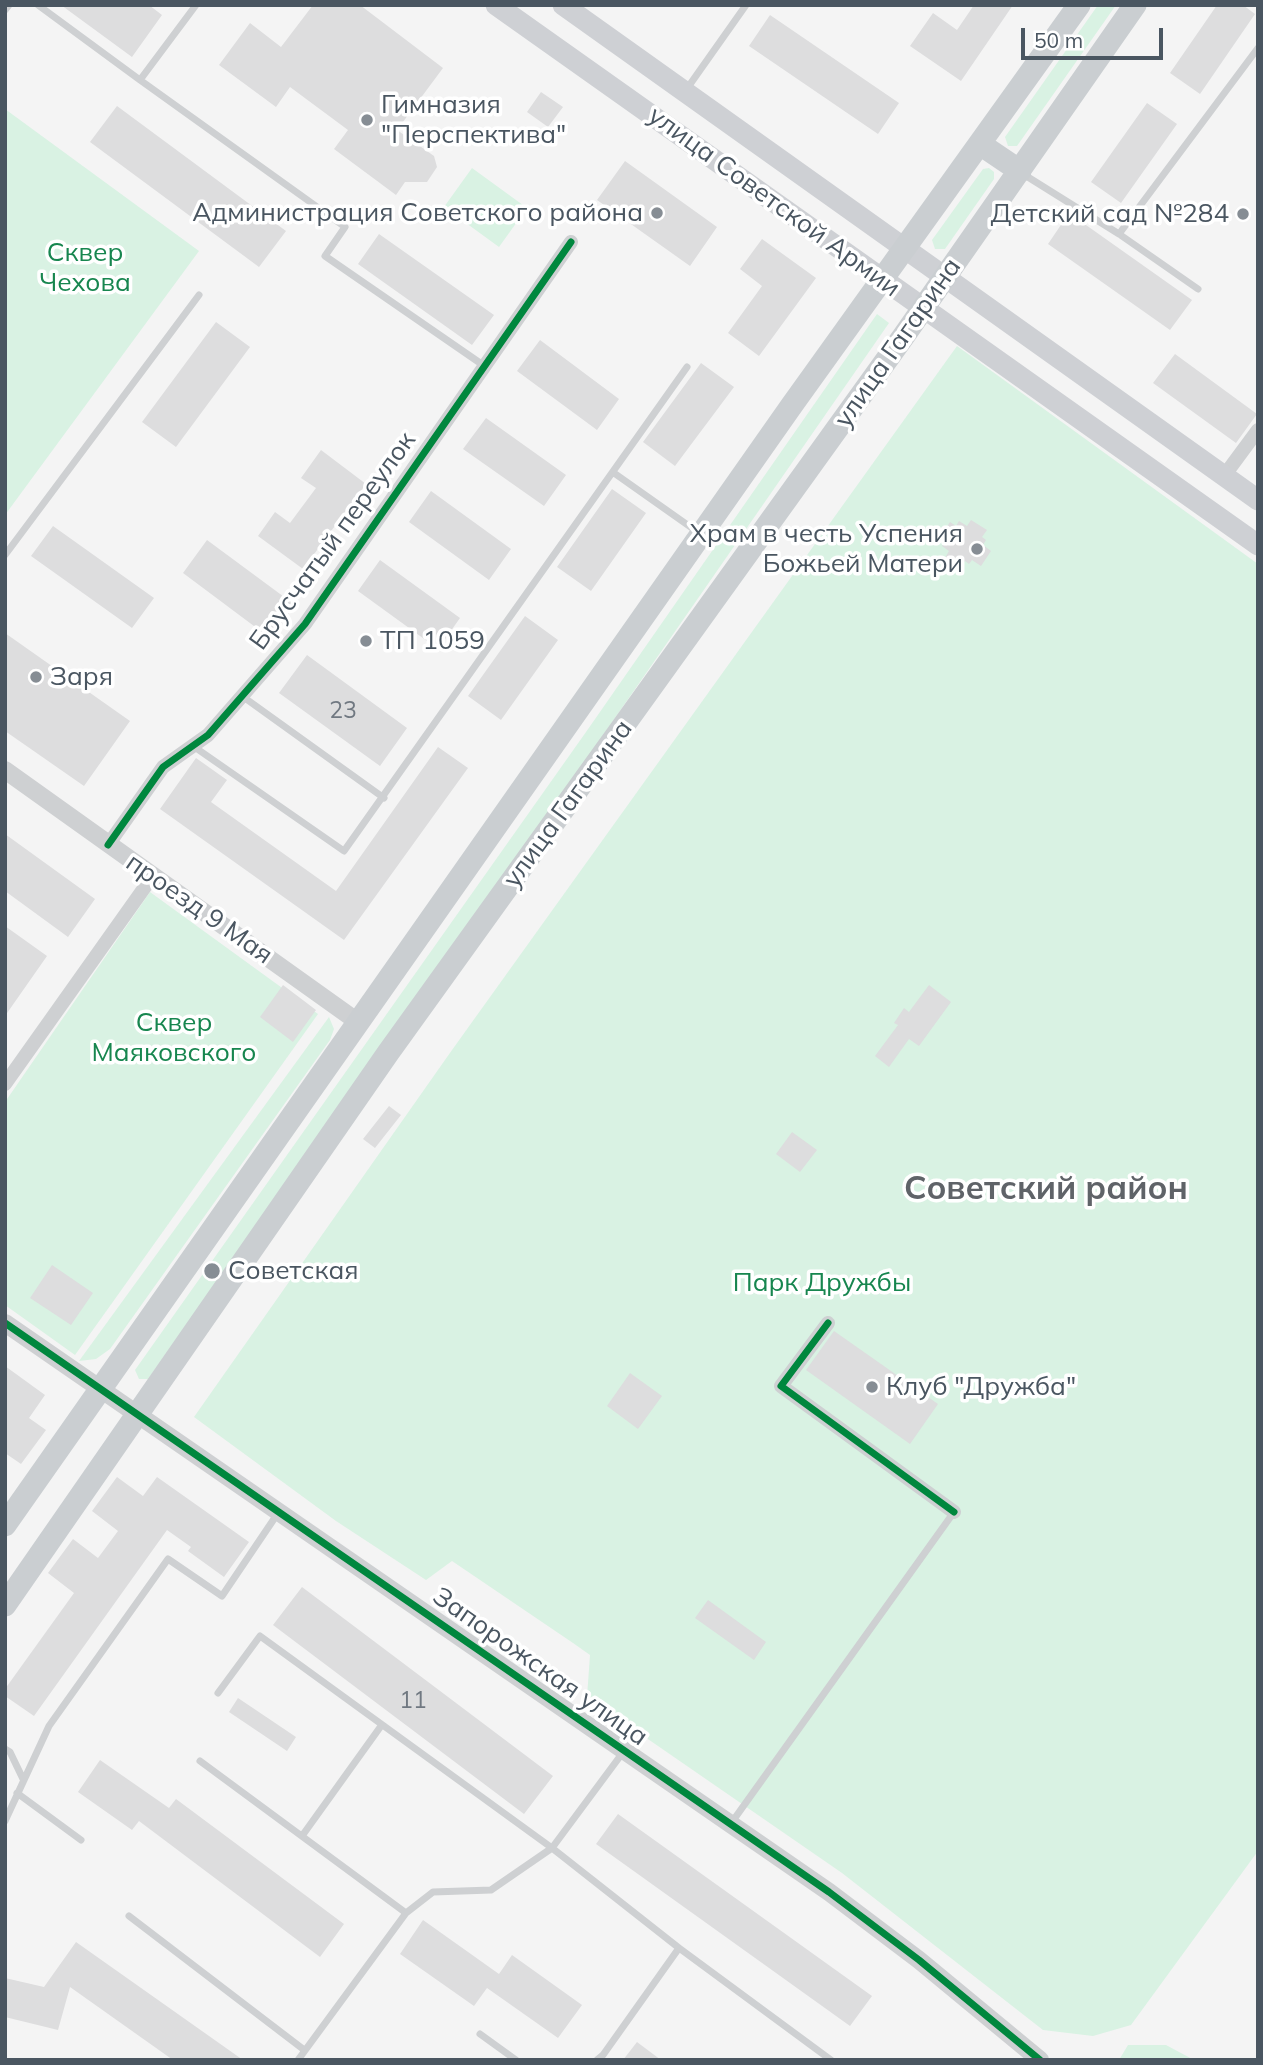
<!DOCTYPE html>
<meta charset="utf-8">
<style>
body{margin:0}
#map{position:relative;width:1263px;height:2065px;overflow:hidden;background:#f4f4f4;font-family:Mulish,sans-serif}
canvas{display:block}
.frame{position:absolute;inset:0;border:7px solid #4a5661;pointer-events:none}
.scale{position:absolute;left:1021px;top:28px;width:142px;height:32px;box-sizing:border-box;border:4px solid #4a5661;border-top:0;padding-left:9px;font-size:21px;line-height:24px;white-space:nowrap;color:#4a5661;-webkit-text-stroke:5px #fff;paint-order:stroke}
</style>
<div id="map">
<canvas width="1263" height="2065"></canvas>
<div class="frame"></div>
<div class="scale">50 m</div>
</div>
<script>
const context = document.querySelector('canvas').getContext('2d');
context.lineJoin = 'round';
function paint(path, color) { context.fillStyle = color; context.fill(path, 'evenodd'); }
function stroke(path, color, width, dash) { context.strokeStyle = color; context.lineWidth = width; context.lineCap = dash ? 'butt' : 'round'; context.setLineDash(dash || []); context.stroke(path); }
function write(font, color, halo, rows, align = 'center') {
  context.font = font + ' Mulish,sans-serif'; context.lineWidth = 7; context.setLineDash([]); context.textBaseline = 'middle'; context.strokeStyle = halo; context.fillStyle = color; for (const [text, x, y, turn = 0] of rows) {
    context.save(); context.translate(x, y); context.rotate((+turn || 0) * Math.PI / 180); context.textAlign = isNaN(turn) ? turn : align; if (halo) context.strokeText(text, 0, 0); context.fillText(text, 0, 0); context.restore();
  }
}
paint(new Path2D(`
 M1098,5H1116L1017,146H1008L1005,137Z
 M5,109L199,251L5,515Z
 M472,168L527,208L499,247L444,207Z
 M989,168L994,172V179L945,249H935L932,240L983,169Z
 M877,314L889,323L599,741L148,1379H139L135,1370L586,732Z
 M957,346L1258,564V1851L1131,2025L1093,2036L1043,2030L842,1873L587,1697L590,1655L573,1643L452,1561L426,1580L336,1521L194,1417L452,1050Z
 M150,892L318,1014L75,1355L5,1305V1102Z
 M329,1017L334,1029L330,1040L110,1349L96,1359L79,1361Z
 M1128,2045H1166L1194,2060H1119Z`), '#d9f2e3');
paint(new Path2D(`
 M61,5H149L162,15L132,57Z
 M313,5H360L443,68L397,130L434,156L437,167L427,182H405L396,195L334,149L348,130L290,87L276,107L219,65L250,23L281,47Z
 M974,5H1013L961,81L910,46L933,13L957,30Z
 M1217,5H1243L1255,14L1200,94L1170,73Z
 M770,15L899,103L878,134L749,46Z
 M541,92L563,107L548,127L527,112Z
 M1147,103L1177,124L1121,203L1091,182Z
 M117,106L286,231L259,267L90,142Z
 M625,161L717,227L690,266L597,200Z
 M1069,213L1192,300L1170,330L1048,244Z
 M379,234L494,315L472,345L358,264Z
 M762,239L816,278L759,356L728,333L762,286L740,269Z
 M216,322L250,347L176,447L142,422Z
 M540,340L619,399L597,430L517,371Z
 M1175,354L1257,414L1236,443L1153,383Z
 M701,363L734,387L675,466L643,442Z
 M486,418L566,475L544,506L463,449Z
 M321,450L366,484L303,569L258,536L275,512L290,523L316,488L301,478Z
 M612,489L646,513L591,591L557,567Z
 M431,491L511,549L489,580L409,522Z
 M971,520L987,530L982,537L986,540L983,545L991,551L981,566L972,560L969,564L965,561L960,568L945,558L949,551L942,546L946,540L941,536L950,522L956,526L959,521L967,526Z
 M53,526L154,598L132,628L31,556Z
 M207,540L295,605L270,638L183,573Z
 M380,560L460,618L438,649L358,591Z
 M525,616L558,640L501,720L468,696Z
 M5,633L130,721L84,786L5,731Z
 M307,655L407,728L380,766L279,693Z
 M438,747L468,768L344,940L160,809L196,758L227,780L211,802L336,891Z
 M5,834L95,899L68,937L5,891Z
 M5,926L47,956L5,1016Z
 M283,985L316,1010L293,1042L260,1017Z
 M929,985L951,1002L919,1046L909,1039L889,1067L875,1056L898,1025L894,1023L904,1008L909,1012Z
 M389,1106L401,1115L375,1148L363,1139Z
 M792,1132L817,1150L800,1172L776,1154Z
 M52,1265L93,1293L71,1325L30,1298Z
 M834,1331L938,1404L910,1444L806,1370Z
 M5,1366L45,1395L29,1418L46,1430L21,1464L5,1453Z
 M630,1373L662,1396L638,1429L607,1406Z
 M117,1477L143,1496L157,1477L249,1542L224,1577L188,1551L191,1547L167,1530L34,1716L5,1696V1689L74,1593L48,1573L73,1539L98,1558L118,1531L92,1511Z
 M302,1587L553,1776L524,1814L273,1625Z
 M708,1600L766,1642L754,1660L695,1618Z
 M238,1698L296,1737L287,1751L229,1712Z
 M100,1760L169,1808L176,1799L344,1924L320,1957L139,1821L132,1830L78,1792Z
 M618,1814L872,1996L850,2026L596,1844Z
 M423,1920L499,1974L512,1955L582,2005L558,2038L487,1988L474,2006L400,1954Z
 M76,1942L243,2060H173L70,1987L58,2030L5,2017V1978L44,1987Z
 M637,2042L661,2060H623Z`), '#ddddde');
stroke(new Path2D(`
 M38,5L140,80L196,5
 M5,10L9,5
 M140,80L345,227L325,256L483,365
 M686,90L746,5
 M1023,174L1119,234L1198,289
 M1119,234L1258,48
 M614,473L699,533
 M5,555L199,295
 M242,696L384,798
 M193,746L344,851L687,367
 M218,1693L260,1636L552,1848L679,1948L603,2055L597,2060
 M5,1749L10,1752L23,1779
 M200,1761L406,1913
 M17,1793L81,1840
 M5,1821L49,1726L168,1559L222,1596L278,1513
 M732,1822L954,1512
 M302,1836L381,1726
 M129,1916L303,2049
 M679,1948L831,2060
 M480,2034L516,2060
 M298,2060L406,1913L433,1892L491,1890L552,1848L624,1751`), '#ced0d2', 7);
stroke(new Path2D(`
 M1224,476L1258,430
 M108,845L163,767L208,735L305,624L571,242
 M5,1084L152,877
 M828,1323L781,1386L954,1512`), '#ced0d2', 14);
stroke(new Path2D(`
 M5,770L358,1022
 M5,1323L829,1892L919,1960L1040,2060`), '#ced0d2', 18);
stroke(new Path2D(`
 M496,5L1258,545
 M563,5L1258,500`), '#ced0d4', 21);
stroke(new Path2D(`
 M980,144L1020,171
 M5,1525L792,405L1079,5
 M5,1605L388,1053L903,337L1135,5`), '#caced1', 23);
stroke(new Path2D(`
 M108,845L163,767L208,735L305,624L571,242
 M5,1323L829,1892L919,1960L1040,2060
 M828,1323L781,1386L954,1512`), '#00873e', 7);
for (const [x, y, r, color] of [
 [367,120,7,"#868d94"],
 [657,213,7,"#868d94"],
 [1243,214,7,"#868d94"],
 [977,549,7,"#868d94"],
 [366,641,7,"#868d94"],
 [36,677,7,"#868d94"],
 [212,1271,9,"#868d94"],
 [872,1387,7,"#868d94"]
]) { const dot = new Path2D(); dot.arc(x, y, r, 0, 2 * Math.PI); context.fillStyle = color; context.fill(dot); stroke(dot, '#fff', 2.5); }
write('23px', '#707881', null, [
 ["23",343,711],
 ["11",413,1701]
]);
write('26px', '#4a5661', '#fff', [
 ["Гимназия",381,105],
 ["\"Перспектива\"",381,135],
 ["Администрация Советского района",643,213,"right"],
 ["Детский сад №284",1229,214,"right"],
 ["Храм в честь Успения",963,534,"right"],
 ["Божьей Матери",963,564,"right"],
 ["ТП 1059",380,641],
 ["Заря",50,677],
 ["Советская",228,1271],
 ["Клуб \"Дружба\"",886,1387]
], 'left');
write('26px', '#4a5661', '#fff', [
 ["улица Советской Армии",774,202,36],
 ["улица Гагарина",898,343,-55],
 ["Брусчатый переулок",333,541,-54],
 ["улица Гагарина",568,804,-54],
 ["проезд 9 Мая",199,909,35],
 ["Запорожская улица",540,1667,35]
]);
write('26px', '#17864f', '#fff', [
 ["Сквер",85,253],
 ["Чехова",85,283],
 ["Сквер",174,1023],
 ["Маяковского",174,1053],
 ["Парк Дружбы",822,1283]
]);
write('bold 33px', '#5f6368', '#fff', [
 ["Советский район",1046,1189]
]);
</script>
